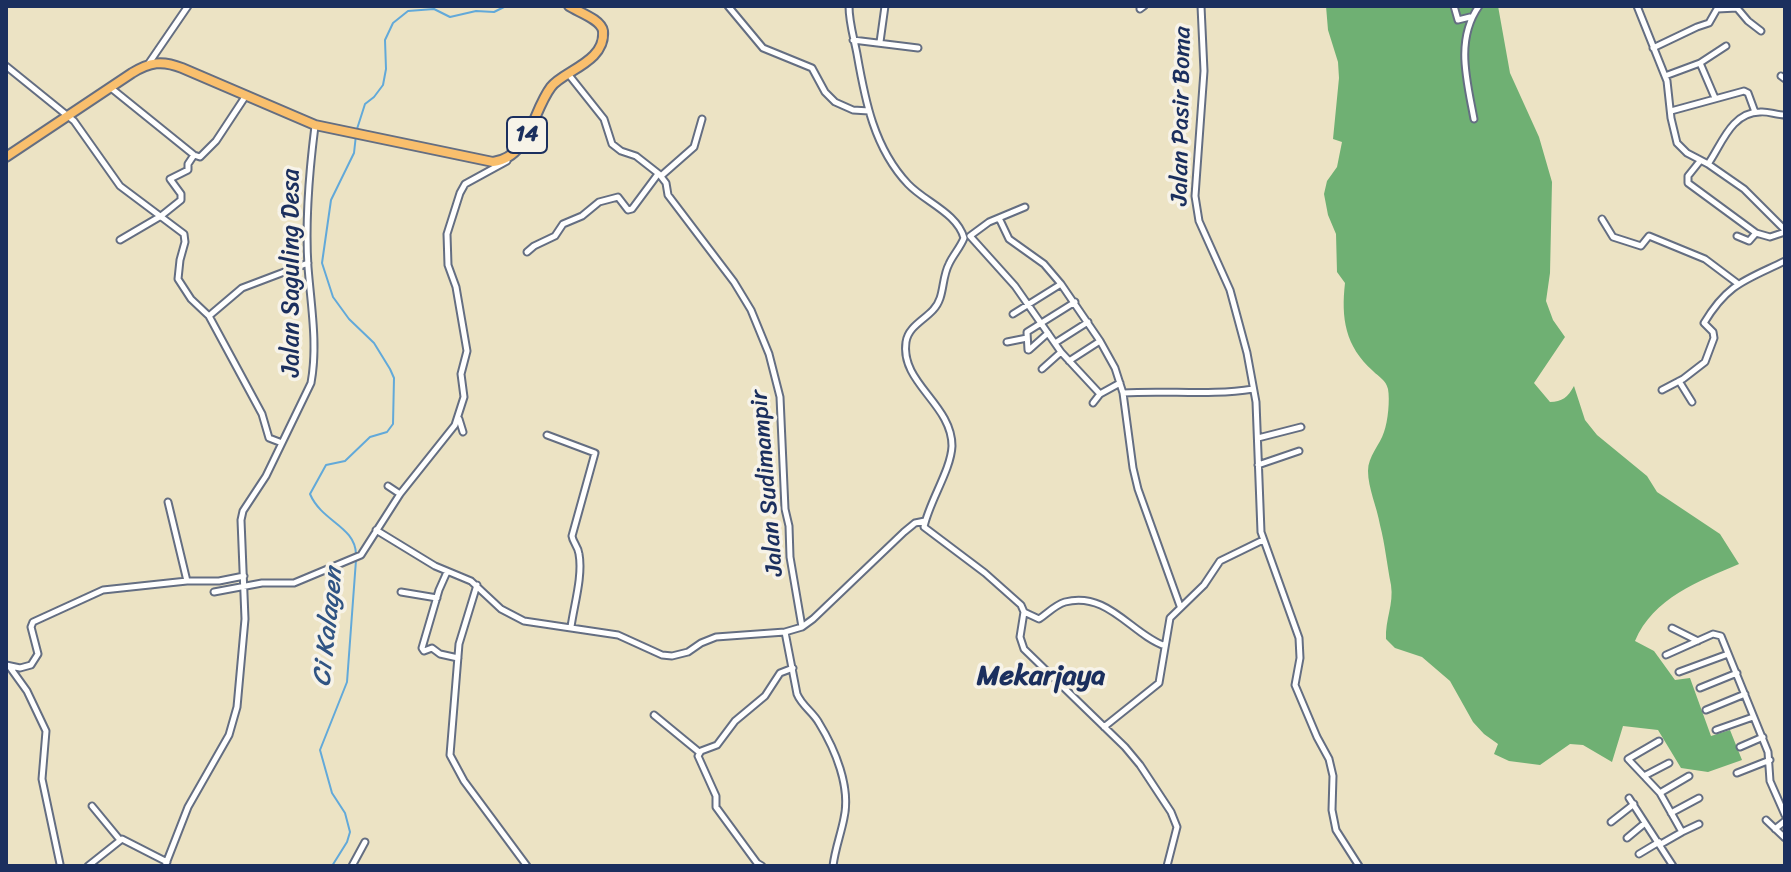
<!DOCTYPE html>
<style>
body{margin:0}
#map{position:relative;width:1791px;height:872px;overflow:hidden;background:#ece3c4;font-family:Sriracha,sans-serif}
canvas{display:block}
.frame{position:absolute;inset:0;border:8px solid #1b2f5e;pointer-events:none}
</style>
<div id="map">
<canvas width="1791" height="872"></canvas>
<div class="frame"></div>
</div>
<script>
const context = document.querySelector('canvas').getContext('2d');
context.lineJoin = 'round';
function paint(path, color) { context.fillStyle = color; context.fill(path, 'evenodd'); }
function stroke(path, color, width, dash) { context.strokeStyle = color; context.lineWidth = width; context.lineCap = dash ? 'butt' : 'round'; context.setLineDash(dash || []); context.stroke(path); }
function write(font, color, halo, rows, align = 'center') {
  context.font = font + ' Sriracha,sans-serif'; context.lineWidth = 7; context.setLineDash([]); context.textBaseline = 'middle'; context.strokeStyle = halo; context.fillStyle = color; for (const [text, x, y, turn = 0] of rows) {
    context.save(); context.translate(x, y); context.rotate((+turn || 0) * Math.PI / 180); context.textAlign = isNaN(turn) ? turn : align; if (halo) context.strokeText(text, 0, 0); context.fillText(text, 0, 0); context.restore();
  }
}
paint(new Path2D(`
 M1326,6H1498L1510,73L1539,137L1552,182L1550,273L1546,301L1553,320L1565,337L1534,383L1550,402C1562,402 1568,397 1574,386L1585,420L1597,435L1647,476L1657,492L1720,534L1739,564C1699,581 1653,598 1635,641L1654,651L1675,680L1690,678L1711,736L1730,730L1742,760L1708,772L1681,768L1658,730L1623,726L1612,762L1583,745L1570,744L1540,765L1509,761L1494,754L1498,744L1484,734L1473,722L1450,681L1422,657L1395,648L1386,639C1385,620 1394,604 1391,585C1387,565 1385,544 1380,525C1377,507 1368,488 1368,471C1368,456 1380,445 1384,432C1388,421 1390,400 1388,389C1386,380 1379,377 1373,371C1345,346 1341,318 1345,283L1337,272L1336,234L1328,215L1324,194L1327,181L1337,167L1342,142L1333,139L1339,78L1338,62L1328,30Z`), '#6fb073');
stroke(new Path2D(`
 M357,129L365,104L374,97L383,85L386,69L385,40L393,23L408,11L434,9L450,17L476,11L494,12L506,6
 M356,554C355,526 322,522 310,494L326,465L345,461L370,437L387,432L393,424L394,378L390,369L374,343L349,319L333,297L322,263L331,200L354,153L356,135
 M332,866L347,842L350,832L345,813L332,793L320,750L347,682L356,560`), '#62a9d9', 2);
const minor = new Path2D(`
 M728,6L763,48L812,68L825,92L835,102L853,110L869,111
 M849,6C849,23 854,38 857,54C865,100 874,148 908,184C925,202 957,213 964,238C960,248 953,255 949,264C941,279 945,298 933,310C924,320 908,327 906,342C900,383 952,404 952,446C951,470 929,502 924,527L985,573L1021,605L1024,612L1020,637L1024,649L1125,747L1140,765L1171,812L1177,827L1167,866
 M1201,6L1204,71L1195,196L1199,221L1230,290L1247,353L1256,402L1261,532L1299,638L1300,658L1295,685L1317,737L1329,759L1333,776L1332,810L1336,830L1359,866
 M1454,6L1458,20L1470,17
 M1637,6L1667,81L1671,118L1677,143L1687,153L1708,164C1721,146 1731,112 1760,112C1768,111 1776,115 1785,115
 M1140,9L1144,6
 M853,40L918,48
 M880,42L885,6
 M1653,48L1697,27L1709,23L1717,9L1737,8L1748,21L1761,31
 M149,63L188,6
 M1700,63L1726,46
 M6,66L74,121L120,186L184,234L185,242L180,260L178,279L191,299L209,316L262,414L269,438L282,443
 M569,75L604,119L612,144L621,151L636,156L659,174L666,183L668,195L734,282L751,310L769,354L780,397L785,509L789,526L790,557L802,627
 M1665,76L1700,63L1715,98
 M1781,76L1785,79
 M111,88L194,155L200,157L216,141L245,97
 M1671,111L1744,91L1748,93L1755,112
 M1474,119C1467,81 1455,40 1479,6
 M1700,161L1688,176V183L1756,233
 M1708,164L1744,189L1785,230
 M661,176L694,147L702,119
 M999,218L1009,239L1044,264L1061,284L1100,341L1115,368L1123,393L1133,468L1138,489L1180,606
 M1602,219L1613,237L1641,246L1649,236L1705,259L1737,283
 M970,236L1015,286L1061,352L1100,394
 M970,236L989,222L1025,207
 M1737,236L1749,241L1756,233L1770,237L1785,232
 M120,240L161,216L181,200V194L170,179L188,170V164L194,155
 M527,252L534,246L555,236L563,224L582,216L599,202L618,197L628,210L632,209L658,174
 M1013,314L1061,284
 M209,316L242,288L308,263
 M1007,342L1027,338
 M1055,343L1088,322
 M1028,350L1027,332L1075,302
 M1029,350L1048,333
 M1069,361L1100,341
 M1042,369L1061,352
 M1679,381L1692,402
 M1662,390L1683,379L1705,362L1714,338L1713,332L1704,323C1728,283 1746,280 1785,261
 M1123,393C1167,390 1210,396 1253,389
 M1093,403L1100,394L1120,383
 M459,419L463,432
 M547,435L595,453L572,536C573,543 578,546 579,554C583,576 574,605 571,627
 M1258,438L1301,427
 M1258,465L1299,451
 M388,486L400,494
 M168,502L187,581
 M376,530L435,566L471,581L501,609L524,621L618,635L662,655L672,656L688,652L701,643L716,637L785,632
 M447,572L439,590L422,648L424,651L432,648L440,654L458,658
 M477,585L459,644L450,755L464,781L527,866
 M214,592L262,583H294L361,555L400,494L455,425L464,397L461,374L467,351L456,287L448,265L447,234L460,193L465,184L507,161
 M401,592L437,598
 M1024,612L1039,619C1048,613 1055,605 1065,602C1108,591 1131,634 1165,646
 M1672,628L1698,641
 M1666,655L1713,634L1721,636L1768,752L1770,781L1785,815
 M6,665L20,668L31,665L38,654L31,627L33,622L103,590L187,581H219L244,576
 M9,666L27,691L46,731L42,779L60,864
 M1679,672L1728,654
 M1700,688L1737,673
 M1706,710L1745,694
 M654,715L699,752
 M1104,727L1159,683L1170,618L1204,585L1220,561L1263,540
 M1716,730L1753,717
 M1659,741L1628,759L1660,793L1682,832L1661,844
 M1740,747L1763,737
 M1737,773L1770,760
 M1644,776L1669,763
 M1660,793L1689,776
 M1629,798L1673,866
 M92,806L120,840
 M1671,813L1699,798
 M1766,820L1785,838
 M1611,822L1634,804
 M1775,829L1785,821
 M1682,832L1699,824
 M1627,838L1645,823
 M1639,854L1659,842
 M88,866L122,839L167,862
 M165,866L188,807L229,735L237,707L245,619L241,520L243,511L266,476L311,383C318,345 311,306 308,267C305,220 309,173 315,126
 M352,866L365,842
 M762,866L757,863L716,807V796L698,756L701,751L717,745L735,721L765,696L780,673L793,668
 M833,866C835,849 841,834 844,818C851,787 835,749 819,723C813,712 802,706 797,694L785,632L802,627L813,619L904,532L915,523L925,521`);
const highway = new Path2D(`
 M6,157L132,73C150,62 162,60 182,68L315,125L493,162C530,157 532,112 551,87C563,71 606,62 603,31C601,19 578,12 569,6`);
stroke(minor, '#646e82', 9);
stroke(highway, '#646e82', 12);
stroke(minor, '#fff', 5);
stroke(highway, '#f9bf6d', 8);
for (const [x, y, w] of [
 [527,135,40]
]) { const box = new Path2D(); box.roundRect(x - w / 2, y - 18, w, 36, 6); context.fillStyle = '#f7f3e8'; context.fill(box); stroke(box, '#1b2f5e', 2); }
write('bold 22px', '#1b2f5e', null, [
 ["14",527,135]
]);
write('24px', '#1b2f5e', '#f7f3e8', [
 ["Jalan Pasir Boma",1182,116,-89],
 ["Jalan Saguling Desa",292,273,-90],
 ["Jalan Sudimampir",768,483,-95]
]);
write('italic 26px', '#305483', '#f7f3e8', [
 ["Ci Kalagen",329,627,-84]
]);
write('bold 28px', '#1b2f5e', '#f7f3e8', [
 ["Mekarjaya",1041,677]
]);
</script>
